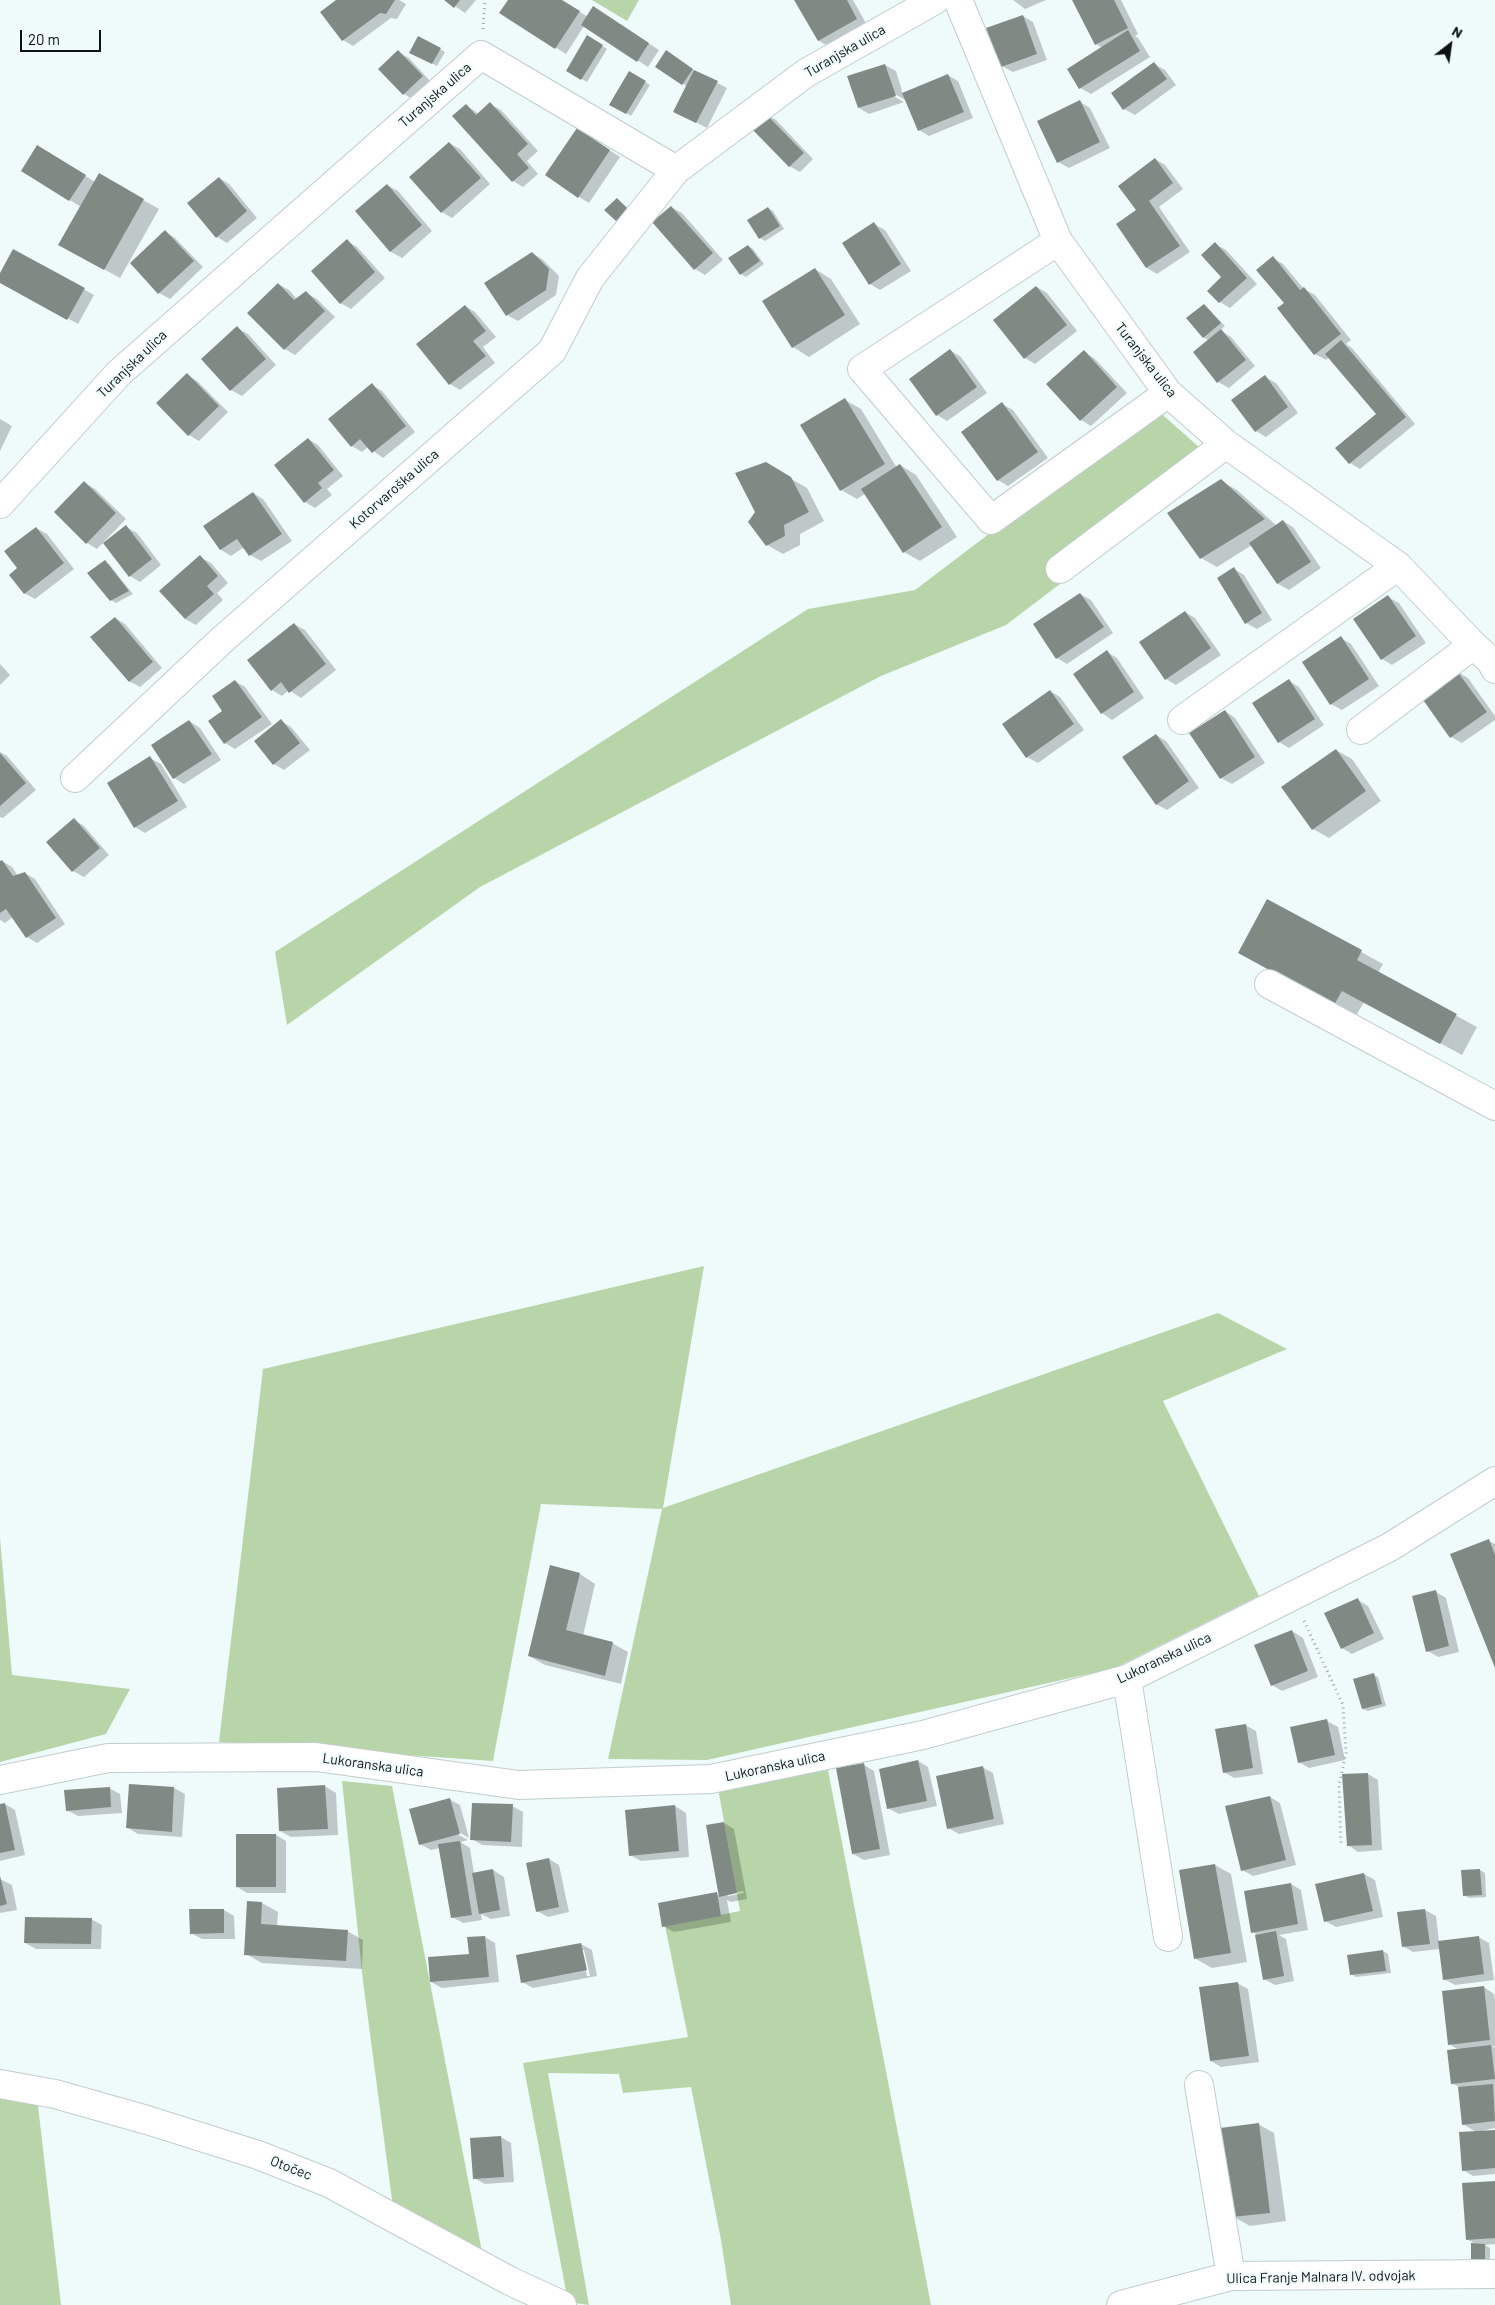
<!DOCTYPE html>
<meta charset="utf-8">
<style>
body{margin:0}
#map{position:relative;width:1495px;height:2305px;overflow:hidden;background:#effbfa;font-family:Barlow,sans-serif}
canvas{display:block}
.north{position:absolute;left:1425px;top:20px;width:50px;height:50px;-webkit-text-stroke:4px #effbfa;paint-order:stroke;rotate:30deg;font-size:14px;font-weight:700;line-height:20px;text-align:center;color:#0d1111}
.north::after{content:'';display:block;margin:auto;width:18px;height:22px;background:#0d1111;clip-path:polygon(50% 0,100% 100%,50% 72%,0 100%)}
.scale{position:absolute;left:20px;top:30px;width:81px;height:22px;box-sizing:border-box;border:2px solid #0d1111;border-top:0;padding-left:6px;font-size:15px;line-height:18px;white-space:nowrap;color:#0d1111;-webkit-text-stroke:4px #effbfa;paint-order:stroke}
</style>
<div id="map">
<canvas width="1495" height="2305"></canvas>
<div class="north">N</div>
<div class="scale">20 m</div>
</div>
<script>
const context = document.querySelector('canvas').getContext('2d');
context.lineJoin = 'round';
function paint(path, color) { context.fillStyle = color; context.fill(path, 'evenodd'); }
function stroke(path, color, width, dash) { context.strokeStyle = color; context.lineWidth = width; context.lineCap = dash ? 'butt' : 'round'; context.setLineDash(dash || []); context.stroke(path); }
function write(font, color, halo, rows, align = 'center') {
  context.font = font + ' Barlow,sans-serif'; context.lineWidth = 4; context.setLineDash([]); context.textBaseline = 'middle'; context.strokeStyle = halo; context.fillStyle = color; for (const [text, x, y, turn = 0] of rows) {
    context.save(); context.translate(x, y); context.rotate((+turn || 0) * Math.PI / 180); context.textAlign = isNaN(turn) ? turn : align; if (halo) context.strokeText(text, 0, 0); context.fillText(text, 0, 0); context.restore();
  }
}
paint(new Path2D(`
 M592,0H639L627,21Z
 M1155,408L1218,464L1006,625L881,676L480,887L287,1025L275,952L808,609L915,590Z
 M704,1266L663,1508L1218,1313L1287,1349L1163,1401L1259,1596L1115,1668L707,1760L608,1759L662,1509L541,1504L493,1761L219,1742L263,1369Z
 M0,1538L12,1675L130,1689L106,1734L0,1762Z
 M828,1770L931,2305H731L721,2240L691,2087L623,2093L619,2074L548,2073L589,2305L568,2302L523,2063L688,2037L665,1926L740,1911L718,1788Z
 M342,1781L392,1786L483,2257L393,2207L363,1981Z
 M0,2091L37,2097L61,2305H0Z`), '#b8d5a9');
paint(new Path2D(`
 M338,0H399L406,4L397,19L391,18L353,46L343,40Z
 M446,0H476L465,13Z
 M509,0H561L588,17L604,14L659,50L648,67L584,26L566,54L501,13Z
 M796,0H853L867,25L830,47L819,41Z
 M1013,0H1046L1025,9Z
 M1073,0H1121L1138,34L1135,36L1138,38L1150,57L1091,94L1080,88L1102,48L1096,44Z
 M1023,16L1033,22L1047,60L1013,72L1002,66Z
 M419,37L445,52L437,66L411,52Z
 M588,37L607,49L587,82L567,70Z
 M398,52L409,58L432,83L414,100L404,94Z
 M671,55L697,72L727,88L707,128L685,117L687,86L683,84Z
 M1154,64L1165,70L1176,85L1135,115L1124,109Z
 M885,65L896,71L903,94L948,75L958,81L973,118L929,136L919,130L907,101L891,92L890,94L904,102L869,114L859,108Z
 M630,73L650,85L631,116L611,104Z
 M1080,102L1090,108L1110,148L1069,168L1058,162Z
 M490,104L501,110L538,151L527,161L538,174L523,187L513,181L466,105L479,114Z
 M766,114L776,120L813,159L800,172L789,166Z
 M588,136L620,157L589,203L579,197Z
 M449,143L460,149L490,184L452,218L442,212Z
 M48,152L95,182L99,175L159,209L120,278L60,245L81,207L23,171Z
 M1155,159L1165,165L1183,189L1159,207L1190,252L1157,274L1147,268L1117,224L1138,211Z
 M219,178L229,184L257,218L227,243L217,237Z
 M387,185L398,191L432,231L402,258L391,252L357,211Z
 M617,199L632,212L621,223L616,220Z
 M671,207L682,213L723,260L705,275L695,269L654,223Z
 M768,208L773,211L784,229L765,241L760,238Z
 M874,224L885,230L911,271L880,290L870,284Z
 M165,232L175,238L203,267L170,299L159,293Z
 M347,241L357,247L385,278L351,309L340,303Z
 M1215,244L1226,250L1257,284L1230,308L1220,302L1209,291L1223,278Z
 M748,246L753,249L764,264L746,277L741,274Z
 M14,251L94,295L78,324L0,282V275Z
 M532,253L542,259L559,276L556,295L518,321L507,315L486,284Z
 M1273,258L1283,264L1304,289L1315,295L1351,340L1346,344L1352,348L1415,424L1360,469L1350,463L1337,448L1378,414L1329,357L1326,360L1315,354L1279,308L1286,304Z
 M815,269L831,279L860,324L809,357L793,347Z
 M278,284L289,290L297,299L306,293L317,299L335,317L295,355L285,349L249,313Z
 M1037,287L1047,293L1077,331L1035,364L1025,358Z
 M1205,305L1225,326L1220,330L1231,337L1255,366L1229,388L1218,382L1209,341L1203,337Z
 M465,306L475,312L496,337L483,347L495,363L460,390L450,384L418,344Z
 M237,328L248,334L276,365L242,396L231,390L203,359Z
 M950,350L961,357L987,393L947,421L937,415L911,379Z
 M1084,352L1094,358L1127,393L1091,426L1081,420Z
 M187,375L197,381L228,412L199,441L189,435Z
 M1265,377L1276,383L1298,413L1266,437L1256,431Z
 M372,385L382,391L415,432L383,458L368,447L362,452L352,446Z
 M845,400L861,409L897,468L900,465L916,475L957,537L920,561L904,552L866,493L857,499L841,490Z
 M1002,404L1013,410L1048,458L1008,486L998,480L963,433Z
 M0,419L12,426L0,451Z
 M308,439L318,445L343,476L327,489L332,495L315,508L305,502Z
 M766,464L807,488L824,521L800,534V545L783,554L767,545L756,512Z
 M1221,481L1237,490L1276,525L1283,521L1293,527L1321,568L1289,590L1278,584L1252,545L1217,567L1201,558Z
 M85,483L95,489L126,519L97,549L87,543Z
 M253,493L263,499L292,541L261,561L250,555L244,547L231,556L221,550L205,526Z
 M126,527L137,533L161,565L140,582L130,576Z
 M36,528L47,534L74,569L35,599L24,593L19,568Z
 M200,557L211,563L228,583L217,593L223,600L196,625L185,619Z
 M105,561L109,564L133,594L116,603L111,600Z
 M1234,569L1244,575L1272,620L1257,629L1246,623Z
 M1080,594L1091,600L1113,633L1067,664L1057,658Z
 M1388,597L1399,603L1426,643L1392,665L1382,659Z
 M1185,612L1195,618L1221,655L1176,685L1166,679Z
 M115,618L125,624L162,668L140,687L129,681Z
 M294,624L305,630L336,670L301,698L289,690L282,696L272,690Z
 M1341,638L1351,644L1379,686L1342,710L1331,704Z
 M1107,652L1117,658L1144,698L1112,720L1102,713Z
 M0,664L10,675L0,685Z
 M1458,672L1468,678L1495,716V720L1462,743L1451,737L1423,697Z
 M235,681L245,687L272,724L235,749L225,743L224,712Z
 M1289,681L1299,687L1324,725L1289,748L1279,742Z
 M1050,691L1060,697L1084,730L1038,763L1027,757Z
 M1225,711L1235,718L1265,763L1232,784L1221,778L1191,734Z
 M189,721L200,728L221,760L184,784L174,778Z
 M281,721L291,727L310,750L284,770L274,764Z
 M1156,735L1166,741L1199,788L1167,810L1156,804Z
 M1336,750L1352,759L1381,801L1329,838L1313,829Z
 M0,752L7,756L36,790L3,818L0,817Z
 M150,758L161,764L187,807L145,833L135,827Z
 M74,820L84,826L109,855L84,877L73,871Z
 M2,861L12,867L18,876L25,873L35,879L65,924L37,943L27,937L13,917L5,923L0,920V863Z
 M1268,901L1383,964L1378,973L1477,1027L1462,1055L1364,1002L1356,1016L1260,965Z
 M1489,1541L1495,1544V1664Z
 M580,1574L595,1584L583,1636L612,1643L628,1652L621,1684L545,1665L529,1656Z
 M1436,1592L1446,1598L1459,1652L1438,1657L1428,1651Z
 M1358,1600L1368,1606L1384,1639L1352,1654L1342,1648Z
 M1292,1631L1303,1638L1318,1677L1282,1691L1272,1685Z
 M1373,1675L1378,1677L1386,1706L1368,1711L1363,1709Z
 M1327,1721L1338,1727L1345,1760L1309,1768L1299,1762Z
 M1245,1725L1256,1731L1263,1774L1234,1778L1224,1772Z
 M918,1761L928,1767L937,1806L899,1814L888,1808Z
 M864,1765L874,1771L890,1855L864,1860L853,1854Z
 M982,1767L993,1773L1004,1824L959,1834L948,1828Z
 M1368,1774L1378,1780L1382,1850L1358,1852L1348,1845Z
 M130,1785L174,1788L185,1794L182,1837L138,1834L128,1828Z
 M325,1786L336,1793L338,1835L291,1837L280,1831Z
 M109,1788L120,1794L122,1813L78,1816L67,1810Z
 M1270,1797L1280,1803L1296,1865L1253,1876L1242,1870Z
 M449,1799L460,1805L469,1838L455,1830L453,1832L468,1840L460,1842L470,1848L474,1874L493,1870L504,1877L510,1916L491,1919L481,1914L482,1920L463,1923L452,1917L440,1848L431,1850L420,1844Z
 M5,1804L15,1810L25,1855L0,1861V1805Z
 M512,1806L523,1812L522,1847L482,1845L472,1839Z
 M675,1806L686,1813L689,1857L641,1861L630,1855Z
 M724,1823L734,1829L747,1899L731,1902L727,1900L731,1922L674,1932L663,1926L716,1894L720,1896ZM743,1891L744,1893L728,1896V1894Z
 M276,1835L286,1841V1893H247L237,1887Z
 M549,1859L559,1865L569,1912L548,1917L537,1911Z
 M1215,1865L1231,1874L1247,1962L1212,1968L1196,1959Z
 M1480,1870L1485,1873L1486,1897L1469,1898L1464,1895Z
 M1364,1874L1375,1880L1383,1917L1336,1927L1325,1921Z
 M0,1879L12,1885L17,1910L0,1913Z
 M1291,1884L1301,1890L1308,1930L1279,1935L1286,1939L1294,1981L1275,1985L1264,1979L1256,1934L1253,1932Z
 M262,1903L278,1912L277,1927L347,1931L363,1940L362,1969L262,1963L246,1954Z
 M224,1910L234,1916L235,1939H202L191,1933Z
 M1425,1910L1436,1916L1439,1942L1478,1937L1489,1943L1494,1980L1455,1985L1444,1979L1440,1949L1413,1952L1403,1946L1398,1914Z
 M91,1919L102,1925L101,1949H36L25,1943Z
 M485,1937L495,1943L499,1982L442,1988L431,1982L470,1955Z
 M581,1944L592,1950L597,1976L533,1988L522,1982L517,1956ZM582,1950H584L590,1976H587Z
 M1383,1951L1388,1954L1391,1973L1356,1977L1351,1974Z
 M1237,1983L1248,1989L1259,2062L1221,2067L1211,2061Z
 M1484,1987L1494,1994L1495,2001V2046H1492L1495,2048V2128L1476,2132L1463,2124L1459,2087L1452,2083L1459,2050L1449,2044Z
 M1258,2124L1274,2133L1286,2221L1250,2226L1234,2217Z
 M1495,2131V2174L1473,2176L1463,2170Z
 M501,2137L511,2143L514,2182L485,2184L474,2178Z
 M1495,2183V2244L1485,2245L1490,2248V2261H1477L1472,2258L1477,2245L1467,2239Z`), '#0003');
paint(new Path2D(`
 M336,0H395L386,14L380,13L342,41L320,12Z
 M444,0H460L454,8Z
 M508,0H562L580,11L555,49L499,13Z
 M794,0H847L857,19L818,41Z
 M1072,0H1114L1128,28L1095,45Z
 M593,6L649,43L637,62L581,25Z
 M1023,15L1037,54L1001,67L986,28Z
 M1128,30L1140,51L1079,89L1067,69Z
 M587,35L603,45L581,80L566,71Z
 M418,36L441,48L432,64L409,53Z
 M398,50L423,76L403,95L378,69Z
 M666,50L693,69L682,85L655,67Z
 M1154,62L1167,79L1123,110L1111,93Z
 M885,64L896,96L858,108L847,76Z
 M694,70L718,81L696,123L673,112Z
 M629,71L646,81L626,114L609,105Z
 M948,74L964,112L918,131L902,93Z
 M1080,100L1100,142L1057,163L1037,121Z
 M490,102L528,144L517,154L529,168L512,182L452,116L466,104L476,115Z
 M765,113L804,153L789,167L750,127Z
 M577,128L610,150L578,198L545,175Z
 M449,142L481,178L441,213L409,177Z
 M37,145L86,175L69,201L21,171Z
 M1155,158L1173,183L1149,201L1180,246L1146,268L1116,224L1136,210L1118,186Z
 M99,173L144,199L104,270L58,245Z
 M219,177L247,211L216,238L187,203Z
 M387,184L422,225L390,252L355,211Z
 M617,198L628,209L616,221L604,210Z
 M671,206L713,253L694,270L652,222Z
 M768,207L780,226L759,239L747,220Z
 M874,222L901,264L869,285L842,243Z
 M165,230L194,261L158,294L130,263Z
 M347,239L375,272L340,304L311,271Z
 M1215,242L1247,278L1219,303L1207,291L1221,277L1201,255Z
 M748,245L760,261L740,275L728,258Z
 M13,249L85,288L67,320L0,283V273Z
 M532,252L549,269L546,290L506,316L484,283Z
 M1273,256L1300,290L1304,287L1341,334L1314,355L1277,308L1284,303L1256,270Z
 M815,268L845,315L792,348L762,301Z
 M278,283L294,300L306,291L325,311L284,350L247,313Z
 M1036,286L1067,325L1024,359L993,320Z
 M1204,304L1221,323L1203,338L1186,318Z
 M465,305L486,331L473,341L486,356L449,385L416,344Z
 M237,326L266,359L230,391L201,359Z
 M1221,329L1246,360L1217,383L1193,352Z
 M1341,340L1406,417L1349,464L1335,448L1376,414L1325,354Z
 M950,349L977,387L936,416L909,379Z
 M1084,350L1117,387L1080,421L1046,384Z
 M187,373L219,406L188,436L156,403Z
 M1265,375L1288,407L1255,432L1231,400Z
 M372,383L406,426L372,453L360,439L351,447L328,419Z
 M845,398L885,464L840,491L800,425Z
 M1002,402L1038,452L997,481L961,432Z
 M308,438L334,470L318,483L322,488L304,503L274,465Z
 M766,462L791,477L809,512L784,525L785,536L766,546L748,522L755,512L735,473Z
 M900,464L942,527L903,553L861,489Z
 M1221,479L1265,519L1200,559L1167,513Z
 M84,481L116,513L86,544L54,512Z
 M253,492L282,534L249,556L237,539L220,550L203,526Z
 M1283,520L1311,562L1277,584L1249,543Z
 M126,525L152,559L129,577L103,543Z
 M36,527L64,563L24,594L9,575L17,568L4,551Z
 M200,555L218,576L207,586L214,594L185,619L159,591Z
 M105,560L129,591L110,601L87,573Z
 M1234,567L1262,613L1245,624L1217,578Z
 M1080,593L1104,627L1056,659L1033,624Z
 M1388,595L1416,636L1381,660L1353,619Z
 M1185,611L1211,648L1165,680L1139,642Z
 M115,617L153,662L129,682L90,637Z
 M294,623L326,664L289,693L281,682L271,691L247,660Z
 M1341,636L1369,679L1330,705L1302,662Z
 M1107,650L1134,692L1101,714L1073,674Z
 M1457,671L1487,712L1450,738L1421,697Z
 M1289,679L1315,719L1278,743L1252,703Z
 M235,680L262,717L224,744L208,721L222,711L212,696Z
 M1050,690L1074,724L1026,758L1002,724Z
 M1225,710L1255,757L1220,779L1189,733Z
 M281,719L300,743L273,765L254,741Z
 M189,720L212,754L173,779L151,745Z
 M1156,734L1189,781L1156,805L1122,757Z
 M1336,749L1366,791L1312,830L1281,787Z
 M0,753L26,783L0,806Z
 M150,756L178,801L134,828L107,783Z
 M74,818L100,848L72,872L46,842Z
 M2,860L13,876L25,872L56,918L26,938L6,909L0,913V861Z
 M1267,899L1362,950L1357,960L1457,1014L1440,1044L1342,991L1334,1005L1238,953Z
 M1489,1539L1495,1555V1668L1450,1554Z
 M550,1565L580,1573L566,1630L613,1642L605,1676L528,1656Z
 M1436,1590L1449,1646L1426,1652L1412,1596Z
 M1358,1598L1374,1633L1341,1649L1324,1613Z
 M1292,1630L1308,1671L1271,1686L1254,1645Z
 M1374,1673L1382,1704L1362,1709L1353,1679Z
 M1327,1719L1335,1755L1298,1763L1290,1727Z
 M1246,1724L1253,1768L1223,1773L1215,1729Z
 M918,1760L927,1801L887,1809L879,1769Z
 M864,1763L880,1849L852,1854L836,1768Z
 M983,1766L994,1819L947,1829L936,1776Z
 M1368,1773L1372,1845L1347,1846L1342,1774Z
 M129,1784L174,1787L172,1832L126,1828Z
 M325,1785L328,1829L279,1831L277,1788Z
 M110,1787L111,1807L66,1811L64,1790Z
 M1270,1796L1286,1860L1241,1871L1225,1806Z
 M450,1798L460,1834L419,1845L409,1809Z
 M5,1803L15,1850L0,1853V1804Z
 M472,1803L513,1804L511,1842L470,1840Z
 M675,1805L679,1851L629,1856L625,1810Z
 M724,1822L737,1893L719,1897L706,1825Z
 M236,1834H276V1887H236Z
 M460,1841L472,1915L451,1918L438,1844Z
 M549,1858L559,1907L536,1912L526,1863Z
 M1215,1864L1231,1953L1194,1959L1179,1870Z
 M493,1869L500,1910L479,1914L472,1873Z
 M1480,1869L1482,1895L1463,1896L1461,1870Z
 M1364,1873L1373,1911L1324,1922L1315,1884Z
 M0,1876L7,1904L0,1906Z
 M1291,1883L1298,1924L1251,1933L1244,1891Z
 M717,1892L721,1916L662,1927L658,1903Z
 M247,1901L262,1902L261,1924L348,1930L346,1961L244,1955Z
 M189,1909H224V1933L190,1934Z
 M1425,1909L1430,1944L1402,1947L1397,1912Z
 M25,1917L92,1918L91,1944L24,1943Z
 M1276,1931L1284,1976L1263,1980L1255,1935Z
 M485,1936L489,1977L430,1982L428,1957L469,1954L467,1937Z
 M1479,1936L1484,1974L1443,1980L1438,1941Z
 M581,1943L587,1970L521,1983L516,1955Z
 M1383,1950L1386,1971L1350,1975L1347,1955Z
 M1238,1982L1249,2056L1210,2061L1199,1987Z
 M1484,1986L1490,2040L1448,2045L1442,1991Z
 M1491,2045L1495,2079L1451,2084L1447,2050Z
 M1493,2084L1495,2121L1462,2125L1458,2087Z
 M1259,2123L1270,2213L1232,2217L1220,2128Z
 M1495,2130V2168L1462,2171L1459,2132Z
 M501,2136L504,2177L473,2179L470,2138Z
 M1495,2181V2238L1466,2240L1462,2183Z
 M1471,2243L1485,2244V2259H1471Z`), '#818985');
const minor = new Path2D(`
 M958,0L1058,241L1168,393L1226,444L1398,566L1473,645L1491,661L1495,669
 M1058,241L862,369L991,520L1168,393
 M0,504L119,373L481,55L676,170L806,73L935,0
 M1060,569L1226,444
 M1182,720L1398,566
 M1361,730L1473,645
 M75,778L223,639L552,351L590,278L676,170
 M1269,984L1495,1106
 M1127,1679L1168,1937
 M0,1780L108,1758L316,1757L519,1785L711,1779L923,1735L1127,1679L1390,1547L1495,1481
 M0,2084L55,2094L147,2120L258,2155L329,2183L510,2281L562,2305
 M1199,2085L1231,2276
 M1121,2305L1231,2276L1495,2274`);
stroke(minor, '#c2cccc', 30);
stroke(new Path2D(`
 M483,29L485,0
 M1304,1621L1343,1705L1346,1753L1339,1785L1341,1846`), '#9da6a5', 3, [1, 4]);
stroke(minor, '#fff', 28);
write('14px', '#0d1111', '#effbfa', [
 ["Turanjska ulica",845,51,-30],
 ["Turanjska ulica",435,95,-41],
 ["Turanjska ulica",1146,360,52],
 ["Turanjska ulica",132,364,-44],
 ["Kotorvaroška ulica",394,489,-41],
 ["Lukoranska ulica",1164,1658,-25],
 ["Lukoranska ulica",373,1765,8],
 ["Lukoranska ulica",775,1766,-12],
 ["Otočec",291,2168,21],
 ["Ulica Franje Malnara IV. odvojak",1321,2277,-1]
]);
</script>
